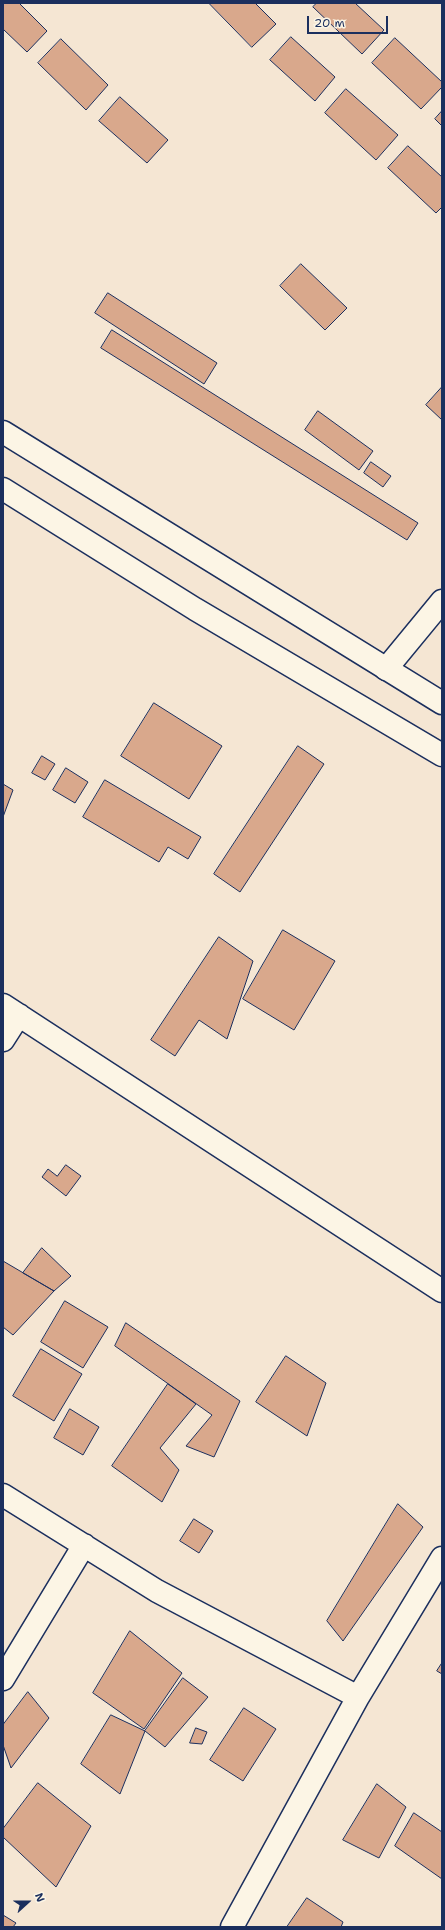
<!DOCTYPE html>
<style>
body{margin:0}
#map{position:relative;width:445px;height:1930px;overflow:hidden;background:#f5e6d3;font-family:"Shantell Sans",sans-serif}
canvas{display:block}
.frame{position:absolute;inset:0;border:4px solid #1b2f5e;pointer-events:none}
.north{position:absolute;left:8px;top:1882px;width:40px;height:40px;-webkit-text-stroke:3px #fcf5e5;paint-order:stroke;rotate:69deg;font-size:11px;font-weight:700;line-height:16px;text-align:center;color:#1b2f5e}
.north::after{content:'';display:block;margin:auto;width:14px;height:18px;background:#1b2f5e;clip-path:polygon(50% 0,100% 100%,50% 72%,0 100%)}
.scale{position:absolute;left:307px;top:16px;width:81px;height:18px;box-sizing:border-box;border:2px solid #1b2f5e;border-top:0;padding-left:5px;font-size:12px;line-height:14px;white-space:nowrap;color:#1b2f5e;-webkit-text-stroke:3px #fcf5e5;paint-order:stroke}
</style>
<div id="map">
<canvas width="445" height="1930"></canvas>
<div class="frame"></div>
<div class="north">N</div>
<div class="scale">20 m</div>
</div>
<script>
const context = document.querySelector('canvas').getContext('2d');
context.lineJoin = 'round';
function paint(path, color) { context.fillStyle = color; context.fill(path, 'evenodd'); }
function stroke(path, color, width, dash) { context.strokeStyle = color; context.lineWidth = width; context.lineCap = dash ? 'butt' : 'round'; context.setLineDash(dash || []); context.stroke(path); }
const building = new Path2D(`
 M3,3H19L47,31L27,52L3,29Z
 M209,3H255L276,24L252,47Z
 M317,3H355L384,30L362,54L313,7Z
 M291,37L335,77L315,101L270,60Z
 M395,38L442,82V87L421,109L372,63Z
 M61,39L108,85L86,110L38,63Z
 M346,89L398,135L376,160L325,113Z
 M120,97L168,140L147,163L99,121Z
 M442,111V126L435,119Z
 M408,146L442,177V207L436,213L388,168Z
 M301,264L347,308L325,330L280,286Z
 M108,293L217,363L204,384L95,313Z
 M112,330L418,523L407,540L101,348Z
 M442,387V420L426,405Z
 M318,411L373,451L359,470L305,430Z
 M371,462L391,476L383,487L364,473Z
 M154,703L222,746L189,799L121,756Z
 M298,746L324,764L240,892L214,874Z
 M42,756L55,764L45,780L32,773Z
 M66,768L88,782L75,803L53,790Z
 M105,780L201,837L188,859L168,847L159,862L83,817Z
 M3,784L13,790L3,817Z
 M283,930L335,961L294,1030L243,999Z
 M219,937L253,961L227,1039L199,1020L175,1056L151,1040Z
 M66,1165L81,1176L66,1196L42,1177L48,1169L57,1176Z
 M42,1248L71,1276L54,1291L23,1273Z
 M3,1261L54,1291L13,1335L3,1327Z
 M65,1301L108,1327L83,1368L41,1342Z
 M126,1323L240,1401L214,1457L186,1446L212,1415L115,1346Z
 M41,1349L82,1374L54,1421L13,1396Z
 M286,1356L326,1383L307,1436L256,1402Z
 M168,1384L196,1404L160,1448L179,1470L162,1502L112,1466Z
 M70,1409L99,1427L83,1455L54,1438Z
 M398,1504L423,1527L343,1641L327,1621Z
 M194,1519L213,1531L199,1553L180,1541Z
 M130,1631L182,1673L144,1729L93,1693Z
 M442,1663V1674L437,1671Z
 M183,1678L208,1697L165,1747L145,1731Z
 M28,1692L49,1718L11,1768L3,1745V1725Z
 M244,1708L276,1729L243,1781L210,1760Z
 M111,1715L145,1731L120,1794L81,1764Z
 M196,1728L207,1732L202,1744L190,1743Z
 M38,1783L91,1826L56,1887L3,1837V1829Z
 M377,1784L406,1807L379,1858L343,1840Z
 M414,1813L442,1832V1879L395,1846Z
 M307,1898L343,1922L341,1927H287Z
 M3,1915L16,1923L13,1927H3Z`);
paint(building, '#d9a88c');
stroke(building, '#1b2f5e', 1);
const street = new Path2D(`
 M386,669L442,601
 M3,1005L442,1291
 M3,1040L19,1015
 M3,1495L157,1591L358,1697
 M3,1679L84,1545
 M232,1927L358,1697L442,1558`);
const secondary = new Path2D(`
 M3,432L442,703
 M3,489L195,609L442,755`);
stroke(street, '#1b2f5e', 25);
stroke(secondary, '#1b2f5e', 25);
stroke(street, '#fcf5e5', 22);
stroke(secondary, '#fcf5e5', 22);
</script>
